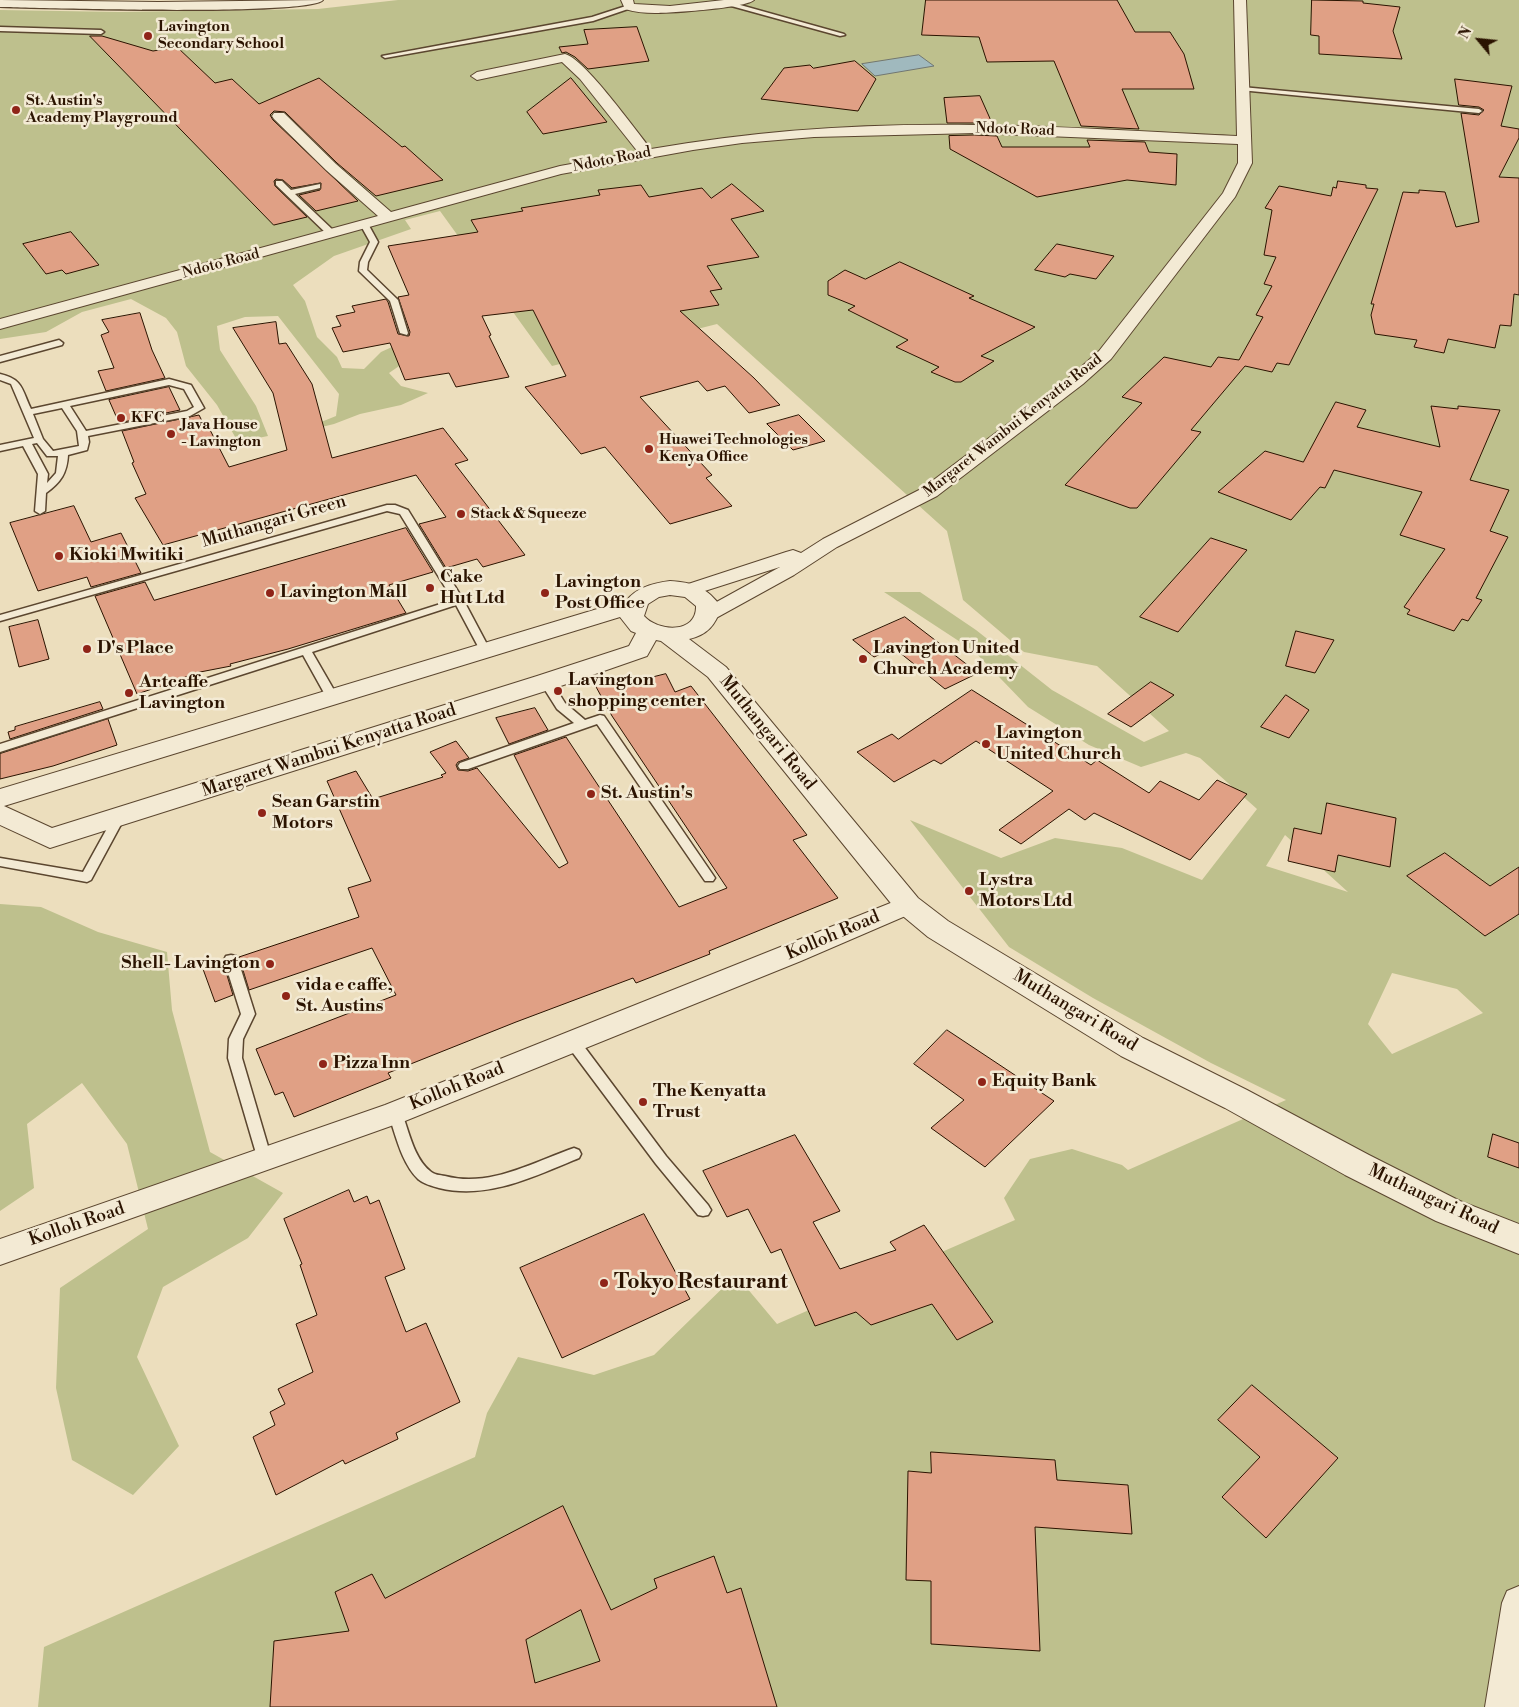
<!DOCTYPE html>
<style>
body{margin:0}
#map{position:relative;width:1519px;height:1707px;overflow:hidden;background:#ecdebd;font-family:"Libre Bodoni",serif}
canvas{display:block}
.north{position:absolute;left:1454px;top:15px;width:50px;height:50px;-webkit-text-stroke:4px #f3ead4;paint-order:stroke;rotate:298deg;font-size:14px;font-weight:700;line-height:20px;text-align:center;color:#2b1300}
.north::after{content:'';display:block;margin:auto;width:18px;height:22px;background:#2b1300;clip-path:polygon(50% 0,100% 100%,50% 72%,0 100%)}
</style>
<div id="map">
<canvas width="1519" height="1707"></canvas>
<div class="north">N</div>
</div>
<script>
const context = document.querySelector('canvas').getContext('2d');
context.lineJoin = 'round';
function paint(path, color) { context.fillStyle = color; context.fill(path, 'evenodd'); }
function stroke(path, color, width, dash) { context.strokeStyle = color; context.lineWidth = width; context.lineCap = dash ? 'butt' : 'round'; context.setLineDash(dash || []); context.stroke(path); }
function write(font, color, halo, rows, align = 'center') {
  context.font = font + ' "Libre Bodoni",serif'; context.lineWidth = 5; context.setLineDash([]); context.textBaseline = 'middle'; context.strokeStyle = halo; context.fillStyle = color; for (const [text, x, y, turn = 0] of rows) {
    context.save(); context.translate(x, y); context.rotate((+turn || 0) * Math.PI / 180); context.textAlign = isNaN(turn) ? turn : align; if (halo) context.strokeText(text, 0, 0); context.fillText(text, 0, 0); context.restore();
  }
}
paint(new Path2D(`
 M398,0H1519V1707H38L44,1647L475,1457L487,1413L518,1357L594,1375L654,1355L736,1275L777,1324L1015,1220L1004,1198L1030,1159L1072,1149L1122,1165L1128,1170L1286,1100L1211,1063L1093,998L1009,947L910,820L1001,858L1055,838L1122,848L1202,880L1257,809L1200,758L1186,753L1141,767L1089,745L1028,707L974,651L884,592H920L976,630L1052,690L1144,742L1169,731L1097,666L1024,652L963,600L947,531L717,324L552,366L440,211L405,220L411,229L334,256L293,285L305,301L317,337L337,357L342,368L364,369L381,352L405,341V362L389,373L401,386L428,393L401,405L360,414L334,424L289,435L336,416L339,394L278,316L245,317L217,326L220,350L256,406L268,436L238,442L217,405L186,366L177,332L166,318L131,299L82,312L46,332L0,339V10L119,12L318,9ZM1285,835L1348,892L1266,866ZM1392,973L1457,989L1483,1013L1392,1054L1368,1024Z
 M0,904L41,907L98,932L167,952L172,1010L210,1152L283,1193L248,1238L163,1287L137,1357L179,1446L133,1495L72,1460L56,1388L60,1288L148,1229L127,1144L82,1083L27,1124L34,1188L0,1211Z`), '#bec08d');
const water = new Path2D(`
 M919,55L934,66L875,76L862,64Z`);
paint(water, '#a0b9be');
stroke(water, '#717772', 1);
const building = new Path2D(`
 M926,0H1117L1135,32H1170L1184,54L1194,89H1122L1139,129L1081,126L1054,61L987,62L979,37L922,35Z
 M1312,0L1363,1V3L1400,7L1393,31L1402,59L1319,54V36L1311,35Z
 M637,27L649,61L588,69L575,57L566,52L562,53L559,47L588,44L584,30Z
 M90,36H102L153,51L177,47L215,83L232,79L259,104L319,78L402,147L405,146L443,180L376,196L337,163L285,112L274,111L270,115L273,120L358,201L316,211L299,195L320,190L321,183L292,188L283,180L276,179L274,181L275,186L307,217L274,225Z
 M855,61L876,79L858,111L761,99L784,68L810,65L813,68Z
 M571,78L607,122L543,134L527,112Z
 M1455,79L1512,86L1501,126L1519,129V138L1499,177L1519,178V295L1514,294L1511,326L1500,325L1495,348L1448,339L1444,353L1414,347L1417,340L1375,334L1371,315L1374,304H1371L1403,192L1419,193V190L1445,192L1456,227L1479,222L1461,113L1479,115L1484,110L1479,107L1459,105Z
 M980,96L992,123H947L944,98Z
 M975,135L997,136L1002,147H1090L1087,140L1145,142L1149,152L1177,154L1176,185L1127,180L1037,197L950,149L949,136Z
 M1338,181L1366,185V188L1378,189L1289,365L1277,363L1272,372L1245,366L1191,430L1201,432L1137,508H1130L1065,485L1142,403L1122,397L1164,357L1211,367L1218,357L1239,360L1263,317L1256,315L1272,286L1264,284L1276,257L1264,255L1272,210L1265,208L1279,186L1331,196L1333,187L1336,188Z
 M732,184L764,211L731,219L759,257L707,266L722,289L710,291L719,305L680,311L754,378L780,405L749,413L725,386L707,391L698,381L640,397L712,475L706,478L732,506L670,524L605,447L581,454L525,387L566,376L533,310L482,316L491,335L489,336L509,377L456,387L449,373L405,380L390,343L343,352L332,328L341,326L336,316L355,312L352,306L386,299L388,302L398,334L409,336L410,332L398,297L409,295L388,246L478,232L471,220L523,211L521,208L600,195L598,190L641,185L649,197L702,188L711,198Z
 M71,232L99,265L66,274L62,270L46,274L23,244Z
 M1057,244L1114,256L1096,279L1070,274L1065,277L1035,270Z
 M900,262L974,296L969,298L1035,327L981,356L994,361L961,382H955L931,372L939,367L896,347L908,340L848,310L855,306L828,295V281L845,270L865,279Z
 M140,313L152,350L165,378L106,391L98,371L114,368L101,335L109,332L102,320Z
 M276,322L279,344L286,343L312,384L332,458L443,428L468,460L455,464L525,555L483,567L477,559L446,568L419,524L446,517L416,475L163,545L135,498L146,494L132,463L134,462L122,431L199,415L204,425L207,424L229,467L287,450L273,393L233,328Z
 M169,387L180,410L119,423L109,400Z
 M1336,402L1366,410L1357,427L1440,447L1431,406L1458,409V406L1500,410L1470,480L1509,490L1490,531L1508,537L1476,598L1482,600L1468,621L1462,619L1454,631L1407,614L1410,610L1404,607L1445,549L1400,535L1422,492L1334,470L1325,488L1320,487L1291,520L1218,492L1265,451L1303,462Z
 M799,415L825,441L793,450L767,424Z
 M74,506L91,542L121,533L141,573L91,587L87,577L38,591L10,523Z
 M406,528L433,572L389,585L406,613L288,649L230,664L231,666L195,673L176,681L137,694L95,596L145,582L154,600Z
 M1211,538L1247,550L1178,632L1140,617Z
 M905,617L978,673L945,689L894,648L874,657L853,640Z
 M38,620L49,659L19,667L9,627Z
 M1296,631L1334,640L1315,673L1286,666Z
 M666,674L675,692L691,686L807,835L793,840L838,898L709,951L710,954L636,983L633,978L516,1022L388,1073L391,1078L294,1117L283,1092L275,1095L256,1049L396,995L372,948L249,990L239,957L359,917L348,888L371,881L327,781L356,771L373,799L443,777L441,775L446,773L430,752L456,741L469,758L458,762L456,765L458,770L468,771L477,768L559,868L568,863L514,755L566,737L679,907L727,888L612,716L595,685L633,676L635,681Z
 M1151,682L1174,695L1131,727L1108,714Z
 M972,690L1091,765L1097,760L1149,793L1160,781L1199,800L1217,780L1247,794L1190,860L1094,813L1085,820L1069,809L1021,844L999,830L1053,791L976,741L941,764L934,760L894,782L857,752L892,734L898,739Z
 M1286,695L1309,710L1289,738L1261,727Z
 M100,702L103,709L10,739L8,732L15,730V727Z
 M535,708L548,730L509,744L496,718Z
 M108,719L117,745L53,766L0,779V754Z
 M1327,803L1396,818L1390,867L1338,855L1335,872L1288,861L1294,828L1321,834Z
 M1445,853L1490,886L1519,867V914L1485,936L1407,876Z
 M223,962L233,995L215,1002L203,969Z
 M947,1030L1054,1101L985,1167L931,1128L964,1100L914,1064Z
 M1493,1134L1519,1143V1168L1488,1157Z
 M795,1135L840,1211L813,1222L840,1269L896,1250L890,1242L924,1225L993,1322L957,1340L932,1304L871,1325L856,1312L815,1326L781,1249L771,1253L748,1209L727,1217L703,1171Z
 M349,1190L354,1202L367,1196L370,1204L379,1200L405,1269L385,1277L406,1332L426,1323L460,1402L396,1433L398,1439L345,1464L343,1460L276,1495L253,1437L275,1425L270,1412L285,1404L278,1389L313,1372L296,1324L317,1315L300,1265L302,1264L284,1219Z
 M644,1214L690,1299L562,1358L520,1268Z
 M1252,1385L1338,1458L1266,1538L1222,1497L1260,1457L1218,1420Z
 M931,1452L1055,1460L1057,1480L1128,1485L1132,1534L1035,1527L1040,1651L931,1644V1581L906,1580L908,1471L931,1473Z
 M563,1506L611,1610L657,1588L654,1579L714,1556L727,1593L741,1588L777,1707H270L274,1641L349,1631L335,1592L372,1574L385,1598ZM581,1610L600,1661L535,1683L526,1640Z`);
paint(building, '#e0a085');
stroke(building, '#2b1300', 1);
const service = new Path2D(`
 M726,1L844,34L845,35L840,36L724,4Z
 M629,5L631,8L593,21L385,58L382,56L592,17Z
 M0,27L101,30L104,32L101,34L0,31Z
 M1242,87L1479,109L1482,111L1479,113L1240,90V88Z
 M276,181H282L291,190L320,184V188L295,194L334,231V235H328L276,185Z
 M361,222H367L378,242L368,262L367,270L398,300L408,333L407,335L400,333L390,301L359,271L360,262L370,242L360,224Z
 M59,340L63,343L62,345L0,362V356Z
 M0,374C23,379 22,390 31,409L169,379L191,385L204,408L190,416L88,436L89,442L87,450L68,455C67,473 61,482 46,493L45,511L40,514L35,511L38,474L23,446L0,451V445L34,438L11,384L0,380ZM169,385L184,389L194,407L187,411L86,431L70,406ZM62,408L77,431L79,446L53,451L43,439L33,414ZM37,443L47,456H58L56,473L47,483L48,474L32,444Z
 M387,505H395L408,510L464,601L490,650L489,652H481L456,605L312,652L338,697L336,700H328L303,655L0,752V744L453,600L400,514L387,511L0,621V615Z
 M546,678L550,679L565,703L585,720L600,715L604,716L713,875L715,878L713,881H705L597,724L468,769H460L458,766L460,763L574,723L557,709L540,682Z
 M119,813L125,817L91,880L87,882L0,866V858L83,872L115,814Z
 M231,955L236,956L238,960L255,1014L243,1039L242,1058L272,1160L270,1164L265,1166L260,1164L258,1160L228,1058L229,1039L241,1014L224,960L226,956Z
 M572,1036L577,1037L666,1156L708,1205L711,1210L708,1215L703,1216L698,1215L656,1164L567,1045L565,1041L567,1037Z
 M395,1107L400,1109L402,1113C409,1132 414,1158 430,1171C434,1175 440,1175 445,1176C490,1188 533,1162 574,1148L579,1150L581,1154L579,1158C535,1176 488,1200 439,1188C432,1186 424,1184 418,1179C401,1162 396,1135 388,1113L390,1109Z`);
const minor = new Path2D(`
 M621,0H633L634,4L670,6L724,0H754C746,8 671,13 655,13C645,13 635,12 625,9Z
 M1234,0H1246L1252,163L1235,197L1111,359L1083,384L937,496L837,547L794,575L716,618L709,620L702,618L699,614L702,610L780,567L689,596L682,594L679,590L682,586L786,552L793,550L801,553L823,539L923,488L1071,376L1099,351L1223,193L1238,163V144L975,133L814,137L742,143L693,150L561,174L0,329V319L378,216L326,170L274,119L272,116L274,113H284L336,164L391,212L560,166L638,152L580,79L562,62L477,80L471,76L477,72L565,54C585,59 635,130 651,149C758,130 867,123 976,125C1063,126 1150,132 1237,136Z
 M908,896L917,899L920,905L917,911L801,961L405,1121L0,1265V1239L385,1105Z
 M1519,1586V1707H1485L1502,1603L1507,1591Z`);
const tertiary = new Path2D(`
 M0,0L158,2L323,0C310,16 38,8 0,7Z
 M670,581C693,582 708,588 721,607C716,625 707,635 689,639L726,667L918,898L948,921L1143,1038L1247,1090L1369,1155L1460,1201L1519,1224V1254L1436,1221L1345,1175L1225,1108L1121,1056L928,937L898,912L708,677L661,641L656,640L647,656L555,688L50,848L0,825V789L627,600C637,587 654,583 670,581ZM670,595L685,597L696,606C697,634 658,632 644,616L648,604L659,597ZM620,617L631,631L636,633L629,646L537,676L52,828L4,806Z`);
stroke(service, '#5b462f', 3);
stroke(minor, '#5b462f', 2);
stroke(tertiary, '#5b462f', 2);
paint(service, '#f3ead4');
paint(minor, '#f3ead4');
paint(tertiary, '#f3ead4');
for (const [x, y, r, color] of [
 [148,36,5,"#8f2418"],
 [16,110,5,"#8f2418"],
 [121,418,5,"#8f2418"],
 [171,434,5,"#8f2418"],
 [649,449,5,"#8f2418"],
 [461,514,5,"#8f2418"],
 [59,556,5,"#8f2418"],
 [430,588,5,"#8f2418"],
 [270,593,5,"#8f2418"],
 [545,593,5,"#8f2418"],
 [87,649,5,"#8f2418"],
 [863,659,5,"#8f2418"],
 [558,691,5,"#8f2418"],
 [129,693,5,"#8f2418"],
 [986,744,5,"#8f2418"],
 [591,794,5,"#8f2418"],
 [262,813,5,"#8f2418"],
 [969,891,5,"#8f2418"],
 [270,964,5,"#8f2418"],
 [286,996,5,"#8f2418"],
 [323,1064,5,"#8f2418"],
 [982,1082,5,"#8f2418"],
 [643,1102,5,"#8f2418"],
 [604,1283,5,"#8f2418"]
]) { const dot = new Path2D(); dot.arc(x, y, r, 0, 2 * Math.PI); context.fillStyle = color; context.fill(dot); stroke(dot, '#f3ead4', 2); }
write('bold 15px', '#2b1300', '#f3ead4', [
 ["Lavington",158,27],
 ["Secondary School",158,44],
 ["St. Austin's",26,101],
 ["Academy Playground",26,118],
 ["KFC",131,418],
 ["Java House",181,425],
 ["- Lavington",181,442],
 ["Huawei Technologies",659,440],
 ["Kenya Office",659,457],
 ["Stack & Squeeze",471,514]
], 'left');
write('15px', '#2b1300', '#f3ead4', [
 ["Ndoto Road",1015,130,2],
 ["Ndoto Road",612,160,-11],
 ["Ndoto Road",221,264,-15],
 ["Margaret Wambui Kenyatta Road",1013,426,-38]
]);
write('18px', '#2b1300', '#f3ead4', [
 ["Muthangari Green",274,522,-16],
 ["Muthangari Road",767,733,51],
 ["Margaret Wambui Kenyatta Road",329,751,-18],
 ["Kolloh Road",833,936,-23],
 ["Muthangari Road",1075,1011,31],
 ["Kolloh Road",457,1087,-22],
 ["Muthangari Road",1433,1200,25],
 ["Kolloh Road",77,1225,-19]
]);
write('bold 18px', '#2b1300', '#f3ead4', [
 ["Kioki Mwitiki",69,556],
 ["Cake",440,578],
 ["Hut Ltd",440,599],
 ["Lavington",555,583],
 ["Post Office",555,604],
 ["Lavington Mall",280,593],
 ["D's Place",97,649],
 ["Lavington United",873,649],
 ["Church Academy",873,670],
 ["Lavington",568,681],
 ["shopping center",568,702],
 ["Artcaffe",139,683],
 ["Lavington",139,704],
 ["Lavington",996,734],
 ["United Church",996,755],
 ["St. Austin's",601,794],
 ["Sean Garstin",272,803],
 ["Motors",272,824],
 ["Lystra",979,881],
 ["Motors Ltd",979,902],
 ["Shell- Lavington",260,964,"right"],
 ["vida e caffe,",296,986],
 ["St. Austins",296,1007],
 ["Pizza Inn",333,1064],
 ["Equity Bank",992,1082],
 ["The Kenyatta",653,1092],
 ["Trust",653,1113]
], 'left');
write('bold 21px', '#2b1300', '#f3ead4', [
 ["Tokyo Restaurant",614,1283]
], 'left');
</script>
